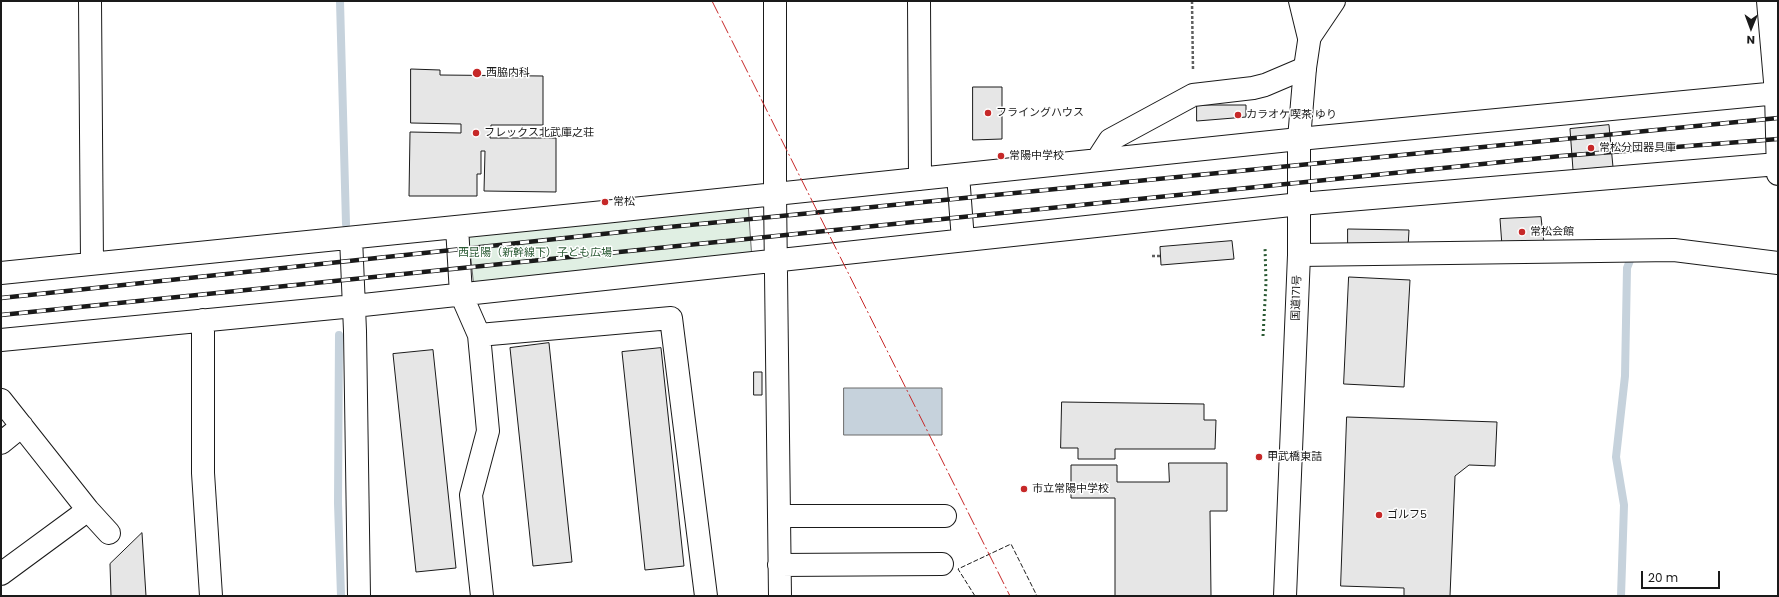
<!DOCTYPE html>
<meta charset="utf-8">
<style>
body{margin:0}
#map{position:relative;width:1779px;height:597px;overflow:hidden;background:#fff;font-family:Poppins,sans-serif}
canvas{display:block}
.frame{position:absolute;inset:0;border:2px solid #1a1a1a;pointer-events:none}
.north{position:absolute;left:1731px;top:8px;width:40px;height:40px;-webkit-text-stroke:3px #fff;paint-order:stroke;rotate:181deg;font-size:11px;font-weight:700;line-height:16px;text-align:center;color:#1a1a1a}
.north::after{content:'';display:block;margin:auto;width:14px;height:18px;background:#1a1a1a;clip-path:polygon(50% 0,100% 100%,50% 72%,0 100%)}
.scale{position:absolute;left:1641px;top:571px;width:79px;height:18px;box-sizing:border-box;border:2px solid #1a1a1a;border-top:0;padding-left:5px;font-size:12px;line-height:14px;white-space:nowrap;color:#1a1a1a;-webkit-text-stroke:3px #fff;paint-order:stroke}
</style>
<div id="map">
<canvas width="1779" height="597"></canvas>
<div class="frame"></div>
<div class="north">N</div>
<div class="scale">20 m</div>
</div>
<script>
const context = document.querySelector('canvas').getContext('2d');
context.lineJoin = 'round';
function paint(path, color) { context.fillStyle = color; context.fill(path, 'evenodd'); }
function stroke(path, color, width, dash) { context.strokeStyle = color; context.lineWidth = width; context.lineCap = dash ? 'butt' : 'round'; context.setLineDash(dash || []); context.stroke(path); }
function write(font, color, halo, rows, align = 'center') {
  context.font = font + ' Poppins,"Noto Sans JP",sans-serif'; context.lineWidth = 3; context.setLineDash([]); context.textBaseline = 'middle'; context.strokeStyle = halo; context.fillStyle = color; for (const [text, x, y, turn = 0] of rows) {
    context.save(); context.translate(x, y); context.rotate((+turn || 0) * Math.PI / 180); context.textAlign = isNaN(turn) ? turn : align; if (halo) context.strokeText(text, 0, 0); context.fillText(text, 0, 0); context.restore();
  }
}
const green = new Path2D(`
 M748,202L752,260L474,288L468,231Z`);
paint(green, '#e0efe3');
stroke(green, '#6a6a6a', 1);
const water = new Path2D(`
 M844,388H942V435H844Z`);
paint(water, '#c6d2dc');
stroke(water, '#6a6a6a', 1);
stroke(new Path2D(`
 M340,1L346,224
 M339,335L338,503L341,596
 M1621,596L1624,505L1616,457L1625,376L1627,268L1631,258H1638`), '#c6d2dc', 8);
const building = new Path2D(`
 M411,69L440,70V75L543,76V125H491L490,138H556V192L484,191L485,151H481V174H477V196H409L410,132L461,133V124L411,123Z
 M973,87H1002V139L973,140Z
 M1197,105H1246V117L1197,121Z
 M1609,125L1613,167L1573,170L1570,129Z
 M1541,217L1544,244L1502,246L1500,219Z
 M1348,229L1409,230L1408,248L1348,247Z
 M1232,241L1234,259L1161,265L1160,247Z
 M1349,277L1410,280L1404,387L1344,384Z
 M549,343L572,562L533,566L510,348Z
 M661,348L684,566L645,570L622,352Z
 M433,350L456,568L416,572L393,354Z
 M754,372H762V395H754Z
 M1062,402L1204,404V420H1216L1215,449H1115V459H1078V448H1061Z
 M1347,417L1497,422L1495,466L1469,465L1455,476L1450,596H1404V588L1341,586Z
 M1169,463H1227V511H1210L1211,596H1115V498H1071V465H1117V482H1169Z
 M142,533L146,596H111L110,564Z`);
paint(building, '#e6e6e6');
stroke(building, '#1a1a1a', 1);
const minor = new Path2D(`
 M90,1L92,263
 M775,1V194L780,596
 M919,1L920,179
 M1300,1L1309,38L1334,1
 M1768,1L1776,93L1778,174
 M1097,160L1110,140L1193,95L1253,88L1265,85L1305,68
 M958,175L963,240
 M457,227L461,294L479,335L488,431L471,495L482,596
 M351,238L355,331L359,596
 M1299,255L1674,250L1778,263
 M1,273L604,212L1299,139L1778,93
 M203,320V473L211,596
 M479,335L671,318L706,596
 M1,340L354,306L1300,204L1778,164
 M1,400L88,510L109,533
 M1,443L22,426
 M779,516H945
 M779,565L942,564
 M1,574L88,510`);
const highway = new Path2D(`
 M1285,596L1299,255V139L1305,68L1315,1`);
stroke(minor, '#1a1a1a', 24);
stroke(highway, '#1a1a1a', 24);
stroke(new Path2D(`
 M1192,1L1193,70
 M1152,256H1161`), '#5f5f5f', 2.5, [3, 2]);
stroke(minor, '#fff', 22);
stroke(highway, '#fff', 22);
const rail = new Path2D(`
 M1,298L659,228L1778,118
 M1,315L1561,156L1778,139`);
stroke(rail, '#1a1a1a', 4.5);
stroke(rail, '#fff', 3, [9]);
stroke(new Path2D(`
 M1263,336L1266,283L1265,247`), '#2b5a34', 3, [2, 3]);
stroke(new Path2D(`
 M975,596L958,569L1011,544L1037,596`), '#1a1a1a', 1, [5, 2]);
stroke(new Path2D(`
 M712,1L1010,596`), '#c62828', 1, [14, 3, 2, 3]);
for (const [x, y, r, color] of [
 [477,73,5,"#c62828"],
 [988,113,4,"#c62828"],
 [1238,115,4,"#c62828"],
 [476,133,4,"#c62828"],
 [1591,148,4,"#c62828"],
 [1001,156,4,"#c62828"],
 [605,202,4,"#c62828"],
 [1522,232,4,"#c62828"],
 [1259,457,4,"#c62828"],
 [1024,489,4,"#c62828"],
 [1379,515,4,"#c62828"]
]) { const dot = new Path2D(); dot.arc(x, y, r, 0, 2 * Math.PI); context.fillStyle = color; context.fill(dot); stroke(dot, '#fff', 1.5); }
write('11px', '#1a1a1a', '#fff', [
 ["西脇内科",486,73],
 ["フライングハウス",996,113],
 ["カラオケ喫茶 ゆり",1246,115],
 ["フレックス北武庫之荘",484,133],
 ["常松分団器具庫",1599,148],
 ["常陽中学校",1009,156],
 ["常松",613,202],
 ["常松会館",1530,232],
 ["甲武橋東詰",1267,457],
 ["市立常陽中学校",1032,489],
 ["ゴルフ5",1387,515]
], 'left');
write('11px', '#2b5a34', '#fff', [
 ["西昆陽（新幹線下）子ども広場",535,253]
]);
write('11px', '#1a1a1a', '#fff', [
 ["国道171号",1297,298,-88]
]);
</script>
